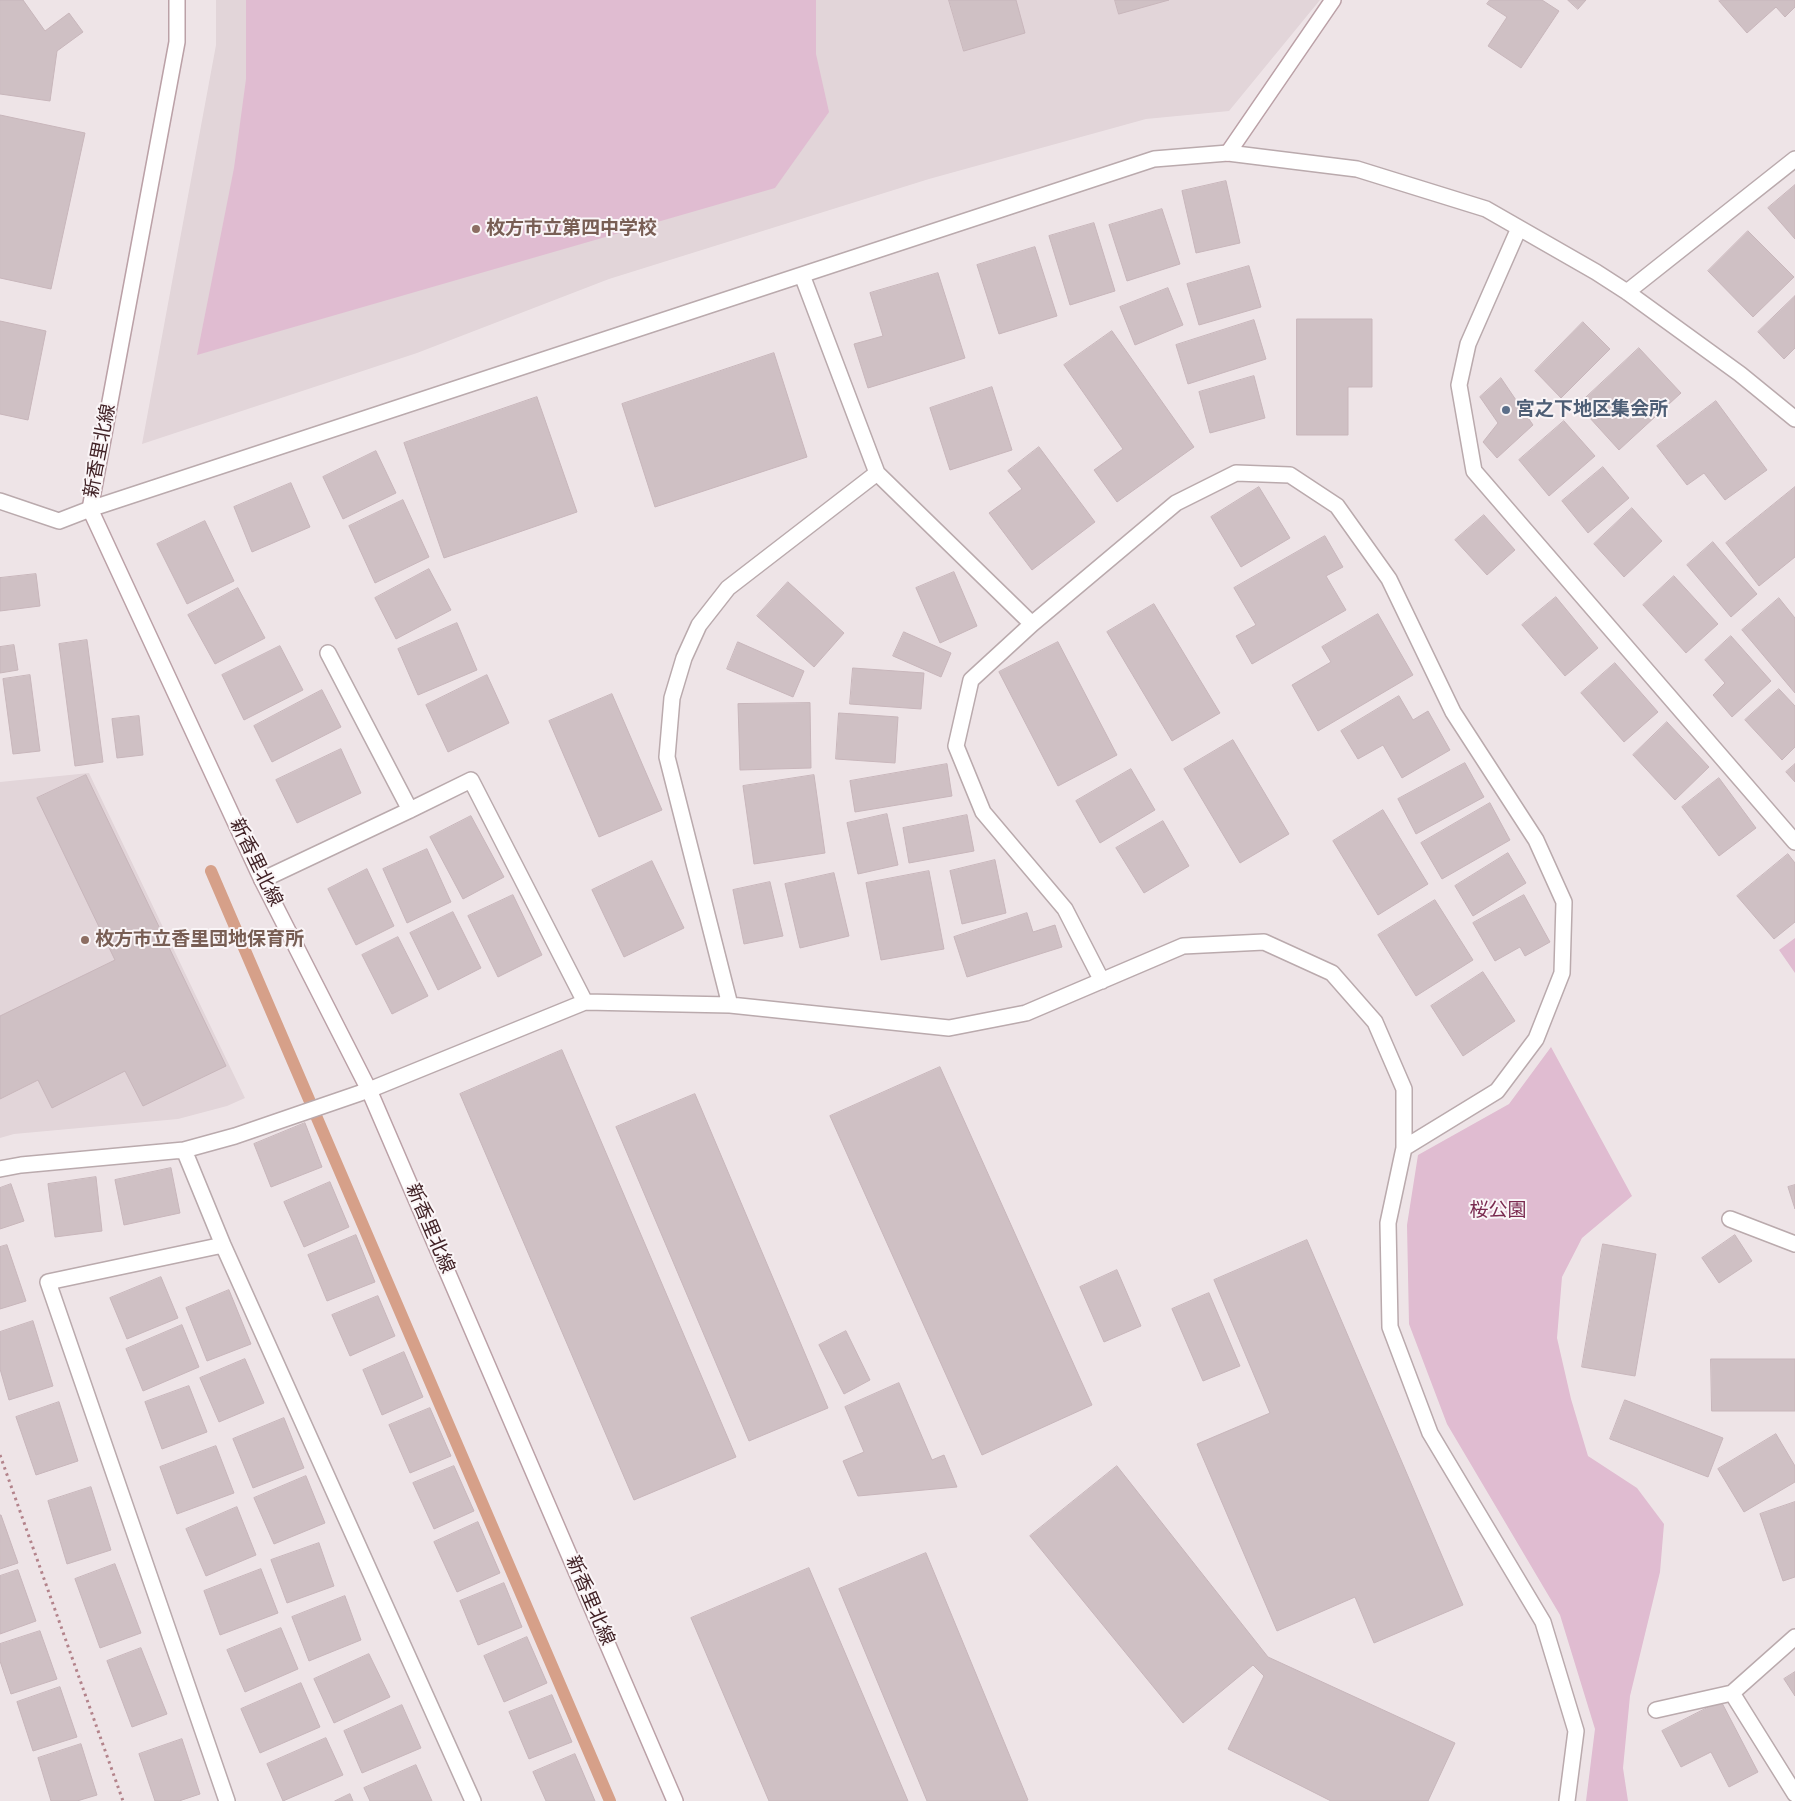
<!DOCTYPE html>
<meta charset="utf-8">
<style>
body{margin:0}
canvas{display:block;background:#eee4e7}
</style>
<canvas width="1795" height="1801"></canvas>
<script>
const context = document.querySelector('canvas').getContext('2d');
context.lineJoin = 'round';
function paint(path, color) { context.fillStyle = color; context.fill(path, 'evenodd'); }
function stroke(path, color, width, dash) { context.strokeStyle = color; context.lineWidth = width; context.lineCap = dash ? 'butt' : 'round'; context.setLineDash(dash || []); context.stroke(path); }
function write(font, color, halo, rows, align = 'center') {
  context.font = font + ' Jost,"Noto Sans JP",sans-serif'; context.lineWidth = 4; context.setLineDash([]); context.textBaseline = 'middle'; context.strokeStyle = halo; context.fillStyle = color; for (const [text, x, y, turn = 0] of rows) {
    context.save(); context.translate(x, y); context.rotate((+turn || 0) * Math.PI / 180); context.textAlign = isNaN(turn) ? turn : align; if (halo) context.strokeText(text, 0, 0); context.fillText(text, 0, 0); context.restore();
  }
}
paint(new Path2D(`
 M216,0H1320L1229,111L1146,119L929,179L609,279L417,353L142,444L216,45Z
 M89,773L245,1098L227,1106L178,1119L14,1134L0,1138V782Z`), '#e2d5d9');
paint(new Path2D(`
 M246,0H816V54L829,112L775,188L197,355L234,168L246,79Z
 M1795,938V973L1779,950Z
 M1551,1047L1632,1196L1582,1238L1562,1277L1557,1338L1571,1399L1588,1456L1637,1488L1664,1524L1660,1572L1630,1696L1623,1768L1628,1801H1586L1595,1729L1560,1615L1447,1424L1409,1324L1407,1225L1418,1155L1509,1104Z`), '#e0bcd1');
stroke(new Path2D(`
 M211,871L610,1801`), '#d6a089', 12);
const building = new Path2D(`
 M0,0H23L45,31L69,13L83,32L57,51L50,101L0,94Z
 M949,0H1016L1025,33L964,51Z
 M1115,0H1169L1119,14Z
 M1490,0H1542L1559,11L1521,68L1488,46L1507,17L1487,4Z
 M1568,0H1586L1578,9Z
 M1720,0H1795V7L1785,17L1776,7L1747,33L1719,1Z
 M0,115L85,133L51,289L0,278Z
 M1226,181L1240,243L1196,253L1182,191Z
 M1795,185V239L1768,208Z
 M1162,209L1180,264L1127,281L1109,225Z
 M1094,223L1115,291L1070,305L1049,236Z
 M1748,231L1794,277L1753,317L1708,271Z
 M1035,247L1057,316L999,334L977,265Z
 M1249,266L1261,307L1199,325L1187,284Z
 M938,273L965,358L868,388L854,344L883,336L870,293Z
 M1168,288L1183,325L1135,345L1120,307Z
 M1795,296V348L1784,359L1758,332Z
 M1297,319H1372V387H1348V435H1297Z
 M1254,320L1266,359L1188,384L1176,345Z
 M0,321L46,331L28,420L0,414Z
 M1583,322L1610,349L1561,398L1535,371Z
 M1112,331L1194,447L1117,502L1094,470L1123,449L1064,365Z
 M1639,348L1681,393L1619,450L1578,405Z
 M774,353L807,457L655,507L622,404Z
 M1254,376L1265,418L1210,433L1199,392Z
 M1501,378L1533,425L1497,458L1483,442L1498,423L1480,397Z
 M992,387L1012,450L950,470L930,408Z
 M537,397L577,512L444,558L404,443Z
 M1716,401L1767,470L1725,500L1704,473L1687,485L1657,446Z
 M1564,421L1595,456L1549,496L1519,460Z
 M1039,447L1095,522L1032,570L989,513L1022,489L1008,471Z
 M376,451L396,493L343,519L323,477Z
 M1603,467L1629,498L1588,533L1562,501Z
 M291,483L310,527L252,552L234,507Z
 M1259,487L1290,538L1241,567L1211,517Z
 M1795,487V557L1759,586L1726,543Z
 M403,500L429,557L375,583L349,526Z
 M1632,508L1662,541L1624,577L1594,544Z
 M1484,515L1515,550L1487,575L1455,540Z
 M205,521L234,581L187,604L157,544Z
 M1325,536L1343,567L1326,576L1346,610L1252,664L1236,636L1256,625L1234,588Z
 M1713,542L1757,594L1731,617L1687,565Z
 M429,569L451,610L396,639L375,598Z
 M954,572L977,626L940,643L916,588Z
 M36,574L40,606L0,611V578Z
 M1674,576L1718,624L1686,653L1643,605Z
 M788,582L844,633L814,667L757,616Z
 M238,588L265,638L215,664L188,615Z
 M1556,597L1598,648L1565,676L1522,625Z
 M1779,598L1795,618V693L1742,630Z
 M1154,604L1220,713L1172,741L1107,632Z
 M1378,614L1413,675L1318,731L1292,685L1331,662L1322,647Z
 M457,623L477,670L418,695L398,649Z
 M904,632L951,653L941,677L893,656Z
 M1731,636L1771,681L1732,717L1713,695L1725,683L1705,660Z
 M87,640L103,762L75,766L59,644Z
 M738,642L804,671L793,697L727,669Z
 M1058,642L1117,755L1058,786L999,672Z
 M14,645L18,670L0,673V647Z
 M280,646L303,690L244,720L222,675Z
 M1615,663L1658,712L1624,742L1581,693Z
 M853,668L924,673L921,709L850,704Z
 M30,675L40,751L13,754L3,679Z
 M487,675L509,723L448,752L426,705Z
 M1779,689L1795,706V747L1782,760L1745,720Z
 M322,690L341,727L272,762L254,726Z
 M612,694L662,810L599,837L549,721Z
 M1399,696L1413,720L1428,711L1450,750L1402,778L1383,745L1358,759L1341,731Z
 M810,703L811,768L740,770L738,704Z
 M839,713L898,717L895,763L836,759Z
 M139,716L143,755L117,758L112,719Z
 M1667,722L1709,767L1675,800L1633,755Z
 M1233,740L1289,834L1240,863L1184,769Z
 M341,749L361,793L297,823L276,780Z
 M1465,763L1484,797L1416,834L1398,799Z
 M947,764L952,796L855,812L850,781Z
 M1795,764V782L1786,772Z
 M1131,769L1155,810L1100,843L1076,801Z
 M86,775L226,1066L143,1106L125,1071L52,1108L38,1080L0,1099V1016L115,960L37,798Z
 M814,775L825,853L754,864L743,786Z
 M1719,778L1756,828L1719,856L1682,807Z
 M1490,803L1510,840L1442,879L1421,843Z
 M1383,810L1428,884L1378,915L1333,841Z
 M887,814L898,865L858,874L847,823Z
 M967,815L974,851L909,863L903,828Z
 M471,816L504,877L463,899L430,837Z
 M1163,821L1189,866L1144,893L1116,848Z
 M427,849L451,902L407,923L383,869Z
 M1508,853L1526,883L1473,916L1455,886Z
 M1788,854L1795,863V922L1774,939L1737,896Z
 M995,860L1006,913L962,924L950,871Z
 M652,861L684,928L624,957L592,890Z
 M367,869L394,926L356,945L328,889Z
 M929,871L944,949L881,960L866,883Z
 M834,873L849,936L800,948L785,884Z
 M770,882L783,936L744,944L733,890Z
 M513,895L542,955L498,977L468,916Z
 M1524,895L1550,942L1525,956L1520,947L1495,961L1473,923Z
 M1435,900L1473,960L1416,996L1378,935Z
 M453,912L481,968L438,990L410,933Z
 M1027,913L1033,932L1055,925L1062,947L967,977L954,937Z
 M398,937L428,996L392,1014L362,955Z
 M1483,972L1515,1021L1463,1056L1431,1006Z
 M562,1050L736,1457L634,1500L460,1094Z
 M940,1067L1092,1405L982,1455L830,1116Z
 M695,1094L828,1408L749,1441L616,1127Z
 M305,1123L322,1167L271,1187L254,1144Z
 M171,1168L180,1213L124,1225L115,1180Z
 M96,1177L102,1231L55,1237L48,1184Z
 M330,1182L349,1227L304,1247L284,1202Z
 M11,1184L24,1221L0,1229V1188Z
 M1795,1185V1209L1788,1187Z
 M356,1235L375,1282L327,1301L308,1255Z
 M1735,1235L1752,1261L1719,1283L1702,1258Z
 M1307,1240L1463,1605L1374,1643L1355,1597L1277,1631L1197,1444L1270,1413L1214,1280Z
 M1603,1244L1656,1254L1635,1376L1582,1367Z
 M7,1245L26,1301L0,1309V1247Z
 M1117,1270L1141,1326L1104,1342L1080,1287Z
 M161,1277L178,1318L127,1339L110,1298Z
 M229,1290L251,1344L207,1361L186,1308Z
 M1209,1293L1240,1366L1203,1381L1172,1309Z
 M378,1296L395,1336L350,1356L332,1315Z
 M33,1321L53,1386L9,1400L0,1369V1332Z
 M182,1325L199,1367L143,1391L126,1349Z
 M846,1331L870,1380L844,1394L819,1345Z
 M404,1352L423,1397L382,1415L363,1370Z
 M245,1359L264,1403L219,1422L200,1378Z
 M1711,1359H1795V1411H1712Z
 M899,1383L932,1460L944,1455L957,1487L858,1496L843,1461L864,1452L845,1407Z
 M189,1386L207,1432L162,1449L145,1402Z
 M1625,1400L1723,1438L1708,1477L1610,1439Z
 M59,1402L78,1461L36,1475L16,1417Z
 M430,1408L451,1456L410,1473L389,1425Z
 M284,1418L304,1468L253,1488L233,1439Z
 M1776,1434L1795,1466V1482L1744,1512L1718,1469Z
 M216,1446L234,1493L177,1514L160,1467Z
 M454,1466L474,1511L434,1529L413,1483Z
 M1117,1466L1268,1657L1455,1743L1428,1801H1331L1228,1749L1264,1676L1253,1665L1183,1723L1030,1536Z
 M306,1476L325,1523L274,1544L254,1498Z
 M91,1487L111,1550L67,1564L48,1501Z
 M1795,1502V1577L1783,1581L1760,1514Z
 M237,1507L256,1555L206,1576L186,1529Z
 M0,1515H1L18,1563L0,1569Z
 M478,1522L500,1573L457,1592L434,1542Z
 M319,1543L334,1586L287,1603L271,1560Z
 M926,1553L1028,1800L1026,1801H927L839,1589Z
 M115,1564L141,1633L100,1648L75,1579Z
 M809,1568L908,1801H769L691,1618Z
 M261,1569L278,1613L220,1635L204,1591Z
 M18,1570L36,1621L0,1634V1576Z
 M504,1583L522,1627L478,1645L460,1601Z
 M345,1596L361,1640L309,1661L292,1617Z
 M281,1628L298,1669L245,1692L227,1650Z
 M40,1631L57,1679L11,1694L0,1661V1644Z
 M527,1637L547,1683L504,1702L484,1656Z
 M141,1648L167,1714L132,1727L107,1661Z
 M369,1654L390,1697L334,1723L314,1679Z
 M1795,1672V1696L1784,1679Z
 M301,1683L320,1727L260,1753L241,1709Z
 M60,1687L77,1737L33,1751L17,1702Z
 M552,1695L572,1742L529,1759L509,1712Z
 M1721,1701L1758,1772L1729,1787L1711,1752L1681,1767L1662,1731Z
 M402,1705L421,1748L362,1773L344,1731Z
 M326,1738L343,1775L283,1801L267,1764Z
 M182,1739L200,1794L179,1801H155L139,1754Z
 M81,1744L97,1795L77,1801H51L38,1758Z
 M575,1754L595,1801H546L533,1772Z
 M416,1765L432,1801H370L364,1788Z
 M350,1794L353,1801H335Z`);
paint(building, '#cfc0c4');
stroke(building, '#c8b6bb', 1);
const lane = new Path2D(`
 M1730,1219L1795,1244`);
const street = new Path2D(`
 M1519,228L1468,344L1459,385L1474,471L1795,842
 M802,275L877,473L1032,624
 M1627,292L1795,159
 M0,501L59,521L90,509L1154,159L1228,153L1357,169L1486,209L1596,272L1627,292L1740,374L1795,419
 M328,653L410,810
 M262,880L410,810L471,780L585,1002
 M1102,981L1065,909L983,812L956,746L971,680L1032,624L1176,503L1236,473L1290,475L1337,506L1389,579L1453,712L1536,840L1564,902L1562,973L1536,1039L1497,1091L1404,1148
 M730,1005L667,757L672,698L684,658L699,625L728,588L877,473
 M184,1150L223,1245L473,1801
 M0,1169L21,1165L184,1150L235,1136L369,1090L585,1002L730,1005L949,1028L1026,1013L1183,946L1264,942L1332,973L1375,1022L1404,1089V1148L1388,1223L1390,1327L1430,1433L1543,1622L1576,1731L1567,1801
 M223,1245L48,1282L227,1801
 M1732,1693L1795,1794
 M1656,1710L1732,1693L1795,1637`);
const secondary = new Path2D(`
 M177,0V42L90,509L262,880L369,1090L675,1801
 M1228,153L1333,0`);
stroke(lane, '#baaaad', 18);
stroke(street, '#baaaad', 18);
stroke(secondary, '#bba1a7', 18);
stroke(new Path2D(`
 M0,1455L123,1801`), '#b3838b', 3, [2.5, 4]);
stroke(lane, '#fff', 15);
stroke(street, '#fff', 15);
stroke(secondary, '#fff', 15);
for (const [x, y, r, color] of [
 [476,229,5,"#8d6e63"],
 [1506,410,5,"#5c6f8a"],
 [85,940,5,"#8d6e63"]
]) { const dot = new Path2D(); dot.arc(x, y, r, 0, 2 * Math.PI); context.fillStyle = color; context.fill(dot); stroke(dot, '#faf5f7', 2); }
write('bold 19px', '#785e54', '#faf5f7', [
 ["枚方市立第四中学校",486,229],
 ["枚方市立香里団地保育所",95,940]
], 'left');
write('bold 19px', '#4e5e75', '#faf5f7', [
 ["宮之下地区集会所",1516,410]
], 'left');
write('19px', '#412226', '#faf5f7', [
 ["新香里北線",101,451,-79],
 ["新香里北線",255,863,64],
 ["新香里北線",429,1229,67],
 ["新香里北線",589,1601,67]
]);
write('19px', '#7a2a50', '#faf5f7', [
 ["桜公園",1498,1211]
]);
</script>
